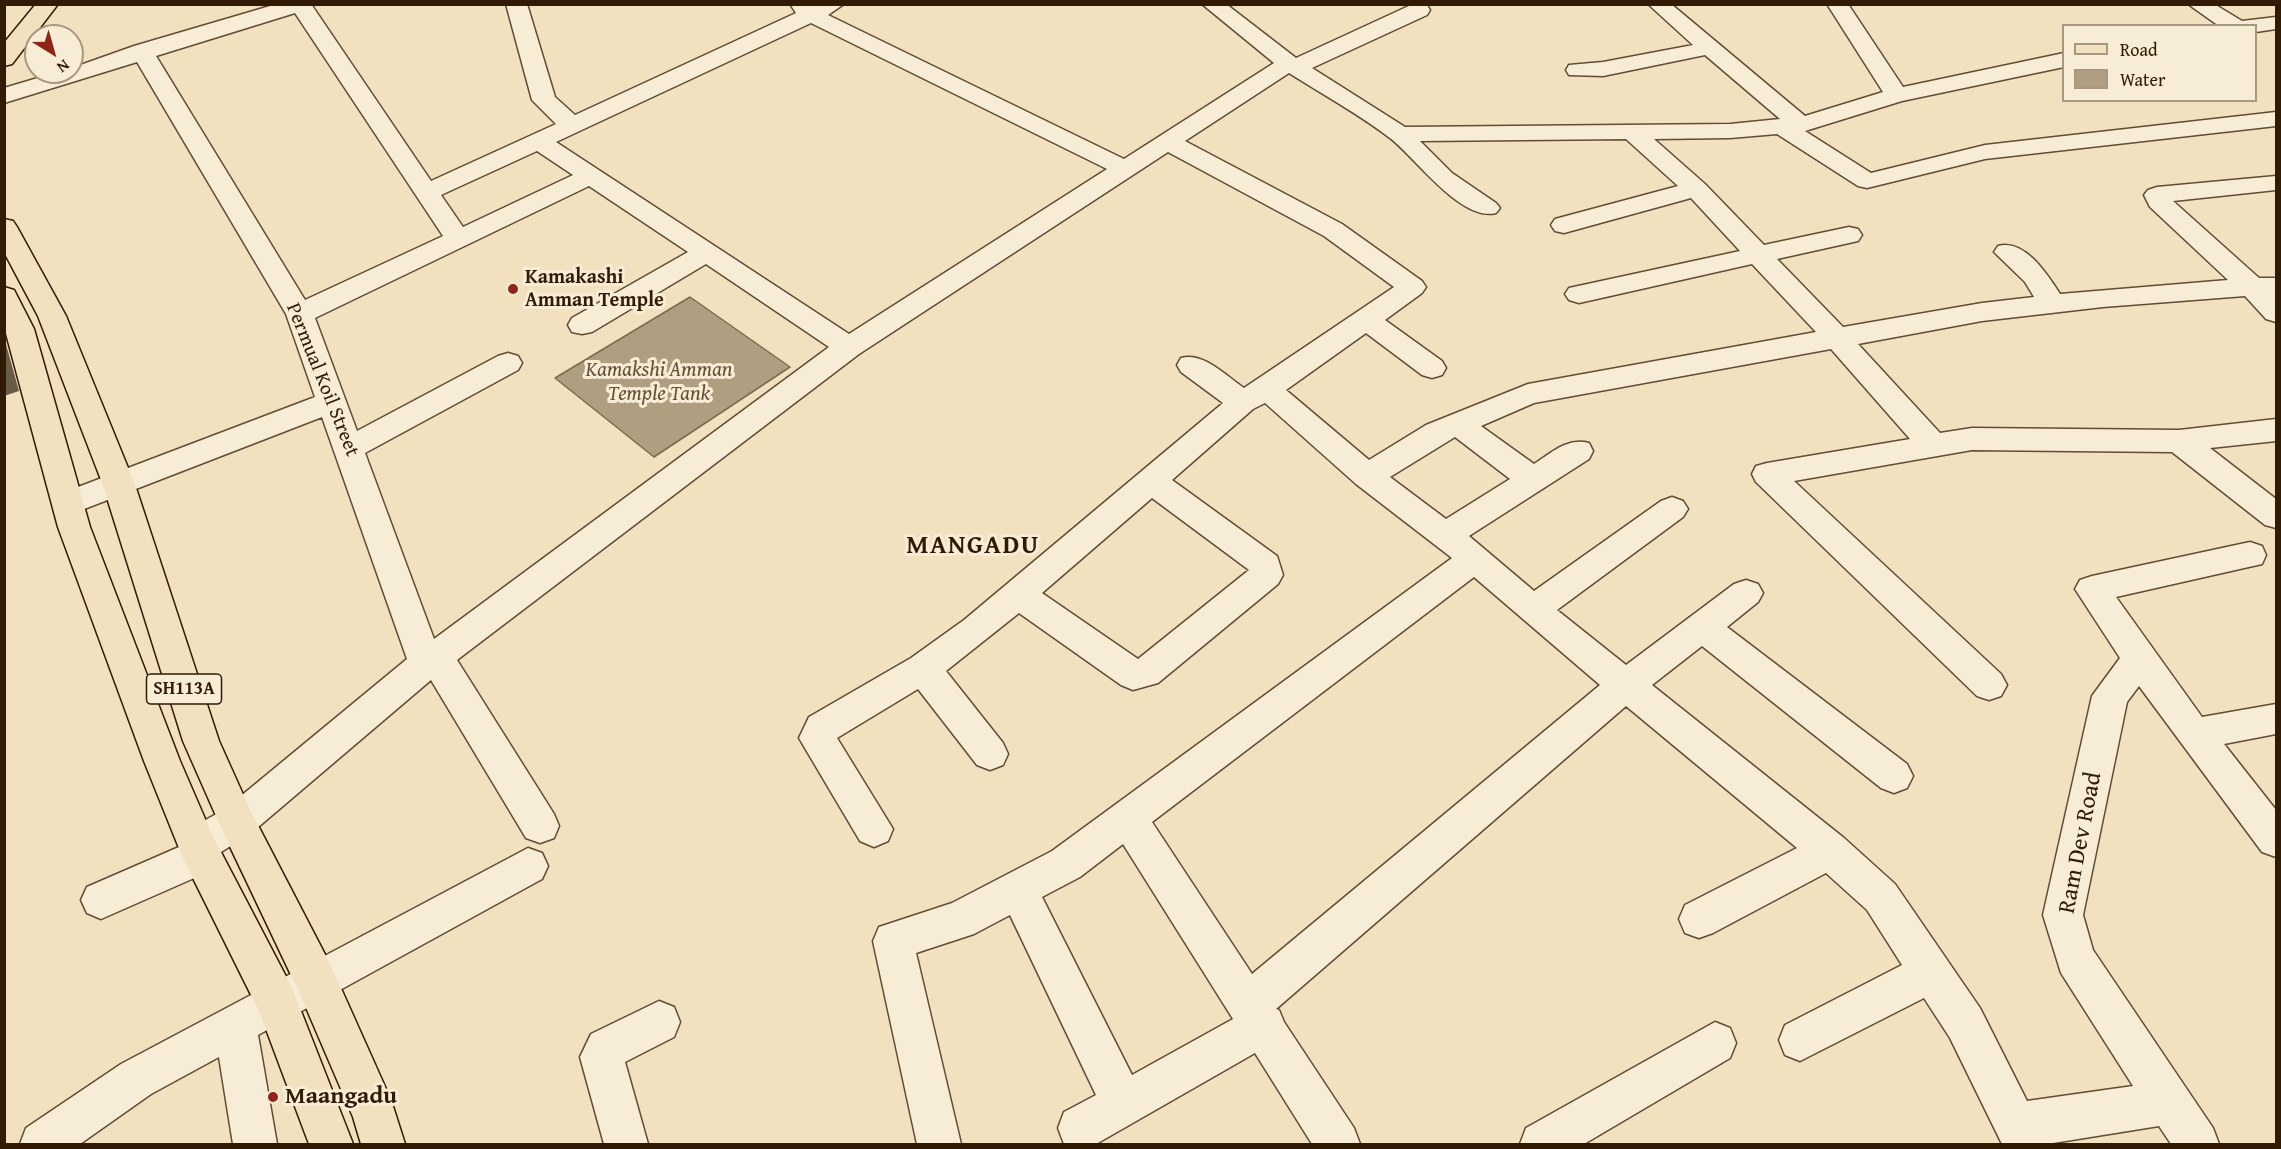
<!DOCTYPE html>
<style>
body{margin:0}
#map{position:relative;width:2281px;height:1149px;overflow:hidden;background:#f2e1bf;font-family:"Gentium Book Plus",serif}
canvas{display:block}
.frame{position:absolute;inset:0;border:6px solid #311b06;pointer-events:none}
.legend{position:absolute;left:2062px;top:24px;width:195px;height:78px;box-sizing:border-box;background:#f7ecd5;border:2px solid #a89882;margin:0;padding:8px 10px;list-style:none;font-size:18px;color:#311b06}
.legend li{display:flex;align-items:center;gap:12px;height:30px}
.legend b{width:30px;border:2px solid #a89882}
.north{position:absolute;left:24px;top:24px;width:60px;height:60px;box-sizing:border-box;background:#f7ecd5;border:2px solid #a89882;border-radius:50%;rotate:143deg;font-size:16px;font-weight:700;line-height:24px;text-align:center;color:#311b06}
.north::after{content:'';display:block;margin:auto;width:21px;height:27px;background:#8f2418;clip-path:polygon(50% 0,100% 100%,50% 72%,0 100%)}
</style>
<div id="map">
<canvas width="2281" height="1149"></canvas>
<div class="frame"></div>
<ul class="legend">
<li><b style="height:8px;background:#f2e1bf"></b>Road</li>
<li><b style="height:16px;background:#b09e80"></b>Water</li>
</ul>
<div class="north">N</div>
</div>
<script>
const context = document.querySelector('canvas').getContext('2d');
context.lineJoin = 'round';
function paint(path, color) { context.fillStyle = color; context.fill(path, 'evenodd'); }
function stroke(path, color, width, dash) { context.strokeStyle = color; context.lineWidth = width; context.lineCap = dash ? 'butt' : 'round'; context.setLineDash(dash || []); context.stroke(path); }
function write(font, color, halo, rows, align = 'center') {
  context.font = font + ' "Gentium Book Plus",serif'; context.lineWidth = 6; context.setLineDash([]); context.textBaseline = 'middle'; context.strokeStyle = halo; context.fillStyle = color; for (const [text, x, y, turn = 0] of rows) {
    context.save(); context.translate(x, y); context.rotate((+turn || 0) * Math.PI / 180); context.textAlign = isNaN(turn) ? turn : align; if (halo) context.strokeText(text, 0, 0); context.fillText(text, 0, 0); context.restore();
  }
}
const water = new Path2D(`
 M690,297L790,367L654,457L555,378Z`);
paint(water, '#b09e80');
stroke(water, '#7d6a4f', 1.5);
const minor = new Path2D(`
 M277,4H311L431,181L556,124L532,100L506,4H527L555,97L575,115L796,13L790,4H844L828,15L1124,159L1274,63L1202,4H1226L1296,58L1411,5H1427L1430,10L1427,15L1312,68L1405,127L1730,124L1780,119L1705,55L1603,76L1569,75L1566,70L1569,65L1603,62L1693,45L1648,4H1671L1805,116L1883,92L1827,4H1848L1903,87L2064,53V67L1902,101L1805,131L1871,173L1985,145L2276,112V126L1985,159L1867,188L1858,186L1777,134L1730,138L1654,139L1705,184L1764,245L1849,227L1858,229L1862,235L1858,241L1777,259L1843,327L1982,303L2034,297L2025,282L1994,252L1998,246C2025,239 2047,274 2060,294L2228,280L2150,207L2144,195L2148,190L2157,187L2276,176V190L2173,201L2259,278H2276V322L2266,319L2245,296L2103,307L1982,321L1858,344L1940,433L1972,428L2179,430L2276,419V441L2210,448L2276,499V528L2265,525L2172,452L1972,450L1794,481L2001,674L2007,685L2001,696L1989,700L1977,696L1756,482L1752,474L1756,466L1767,463L1910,439L1831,349L1534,403L1481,426L1534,464C1551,453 1568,437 1589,443L1593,451L1589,459L1469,536L1534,591L1661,501L1672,497L1683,501L1688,509L1683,517L1557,610L1626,665L1734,584L1746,580L1758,584L1763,593L1758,602L1727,627L1907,764L1913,776L1907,788L1894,793L1881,788L1702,646L1652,685L1844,838L1895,884L1980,1008L2027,1101L2133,1086L2061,973L2043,915L2092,696L2120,658L2075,589L2080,580L2092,576L2250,542L2262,546L2266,555L2262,564L2116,597L2202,717L2276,704V734L2224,744L2276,810V857L2262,852L2139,686L2127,702L2083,915L2093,950L2213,1128L2219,1144H2171L2159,1126L2047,1144H2002L1950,1038L1924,998L1800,1061L1785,1055L1779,1040L1785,1025L1902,965L1867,910L1826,873L1713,933L1699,938L1685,933L1679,919L1685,905L1797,848L1626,706L1276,1009L1279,1010L1284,1022L1354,1128L1360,1144H1312L1255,1053L1096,1144H1064L1058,1128L1064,1112L1096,1095L1010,915L974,934L916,953L961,1144H917L873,941L879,927L952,903L1052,851L1452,558L1356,484L1265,403L1253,409L1172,480L1277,556L1283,575L1278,584L1158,683L1133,690L1121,685L1019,613L946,671L1003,743L1008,754L1003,765L990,770L977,765L918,689L837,738L893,829L888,841L874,847L860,841L799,738L809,717L911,658L964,620L1223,403L1181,372L1177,365L1181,358C1204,352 1226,376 1244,388L1394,287L1324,236L1168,152L859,354L457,660L554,814L559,826L554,838L540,843L526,838L431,680L250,834L221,852L222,855L217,868L101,919L87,913L81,900L87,887L179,847L183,832L224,810L407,659L322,417L79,511L68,515L57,511L52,503L57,495L315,397L286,314L137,62L4,103V88L58,72H72V68L134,46ZM295,13L443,236L305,300L156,56ZM811,23L1107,169L849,334L556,142ZM1289,73C1322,94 1359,114 1390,138C1415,157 1461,222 1496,213L1500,208L1496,203L1452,173L1420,141L1626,139L1678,186L1555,219L1551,225L1555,231L1564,233L1691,198L1740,251L1569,288L1565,294L1569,300L1579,303L1752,264L1816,332L1528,384L1426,425L1369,460L1286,390L1366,333L1422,375L1432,378L1442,375L1446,368L1442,361L1385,320L1422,293L1426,287L1422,281L1342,224L1185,141ZM537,151L573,175L463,227L441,195ZM589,186L688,252L572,318L568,325L572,332L582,334L592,332L706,264L829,347L434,639L365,453L518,370L522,363L518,356L508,353L498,356L357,431L315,318ZM1455,437L1510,479L1446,519L1390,477ZM1152,498L1249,570L1138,659L1042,593ZM1474,577L1600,685L1252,974L1152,822ZM1123,844L1233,1019L1132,1075L1042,897L1080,877Z
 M2188,4H2214L2242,21L2276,17V29L2256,32V26H2219Z
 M528,848L542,853L548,866L542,879L258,1035L277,1144H233L219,1057L151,1094L80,1144H20L26,1128L121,1064Z
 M659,1001L674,1007L680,1022L674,1037L625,1062L648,1144H604L580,1057L591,1034Z
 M1715,1022L1730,1028L1736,1043L1730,1058L1584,1144H1520L1526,1128Z`);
const major = new Path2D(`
 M36,4H58L12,64L4,66V43Z
 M4,219L13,221L17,227L66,316L135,485L219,741L250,810L331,966L391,1100L405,1144H361L353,1117L301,996L224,834L183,741L103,485L38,316L4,252Z
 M4,287L14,290L34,329L90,527L180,761L212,835L292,988L353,1144H309L260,1013L183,858L144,761L58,527L4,326Z`);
stroke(minor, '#614c34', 3);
stroke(major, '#311b06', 3);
paint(minor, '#f7ecd5');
paint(major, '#f2e1bf');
paint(new Path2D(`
 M4,337L19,391L4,396Z`), '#685b47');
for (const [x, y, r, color] of [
 [513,289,6,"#8f2418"],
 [273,1097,6,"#8f2418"]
]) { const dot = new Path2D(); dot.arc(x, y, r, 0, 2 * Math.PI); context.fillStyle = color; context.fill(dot); stroke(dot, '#f7ecd5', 2); }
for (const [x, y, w] of [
 [184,689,75]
]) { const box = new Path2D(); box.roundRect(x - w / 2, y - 15, w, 30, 4.5); context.fillStyle = '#f7ecd5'; context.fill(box); stroke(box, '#311b06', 1.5); }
write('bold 18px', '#311b06', null, [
 ["SH113A",184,689]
]);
write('bold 20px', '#311b06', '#f7ecd5', [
 ["Kamakashi",525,278],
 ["Amman Temple",525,301]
], 'left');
write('20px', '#311b06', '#f7ecd5', [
 ["Permual Koil Street",322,380,68]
]);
write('italic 21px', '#644f37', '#f7ecd5', [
 ["Kamakshi Amman",659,371],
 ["Temple Tank",659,395]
]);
write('24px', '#311b06', '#f7ecd5', [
 ["Ram Dev Road",2081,843,-79]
]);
write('bold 24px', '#311b06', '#f7ecd5', [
 ["Maangadu",285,1097]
], 'left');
context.letterSpacing = '1.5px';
write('bold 26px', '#311b06', '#f7ecd5', [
 ["MANGADU",973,546]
]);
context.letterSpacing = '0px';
</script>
